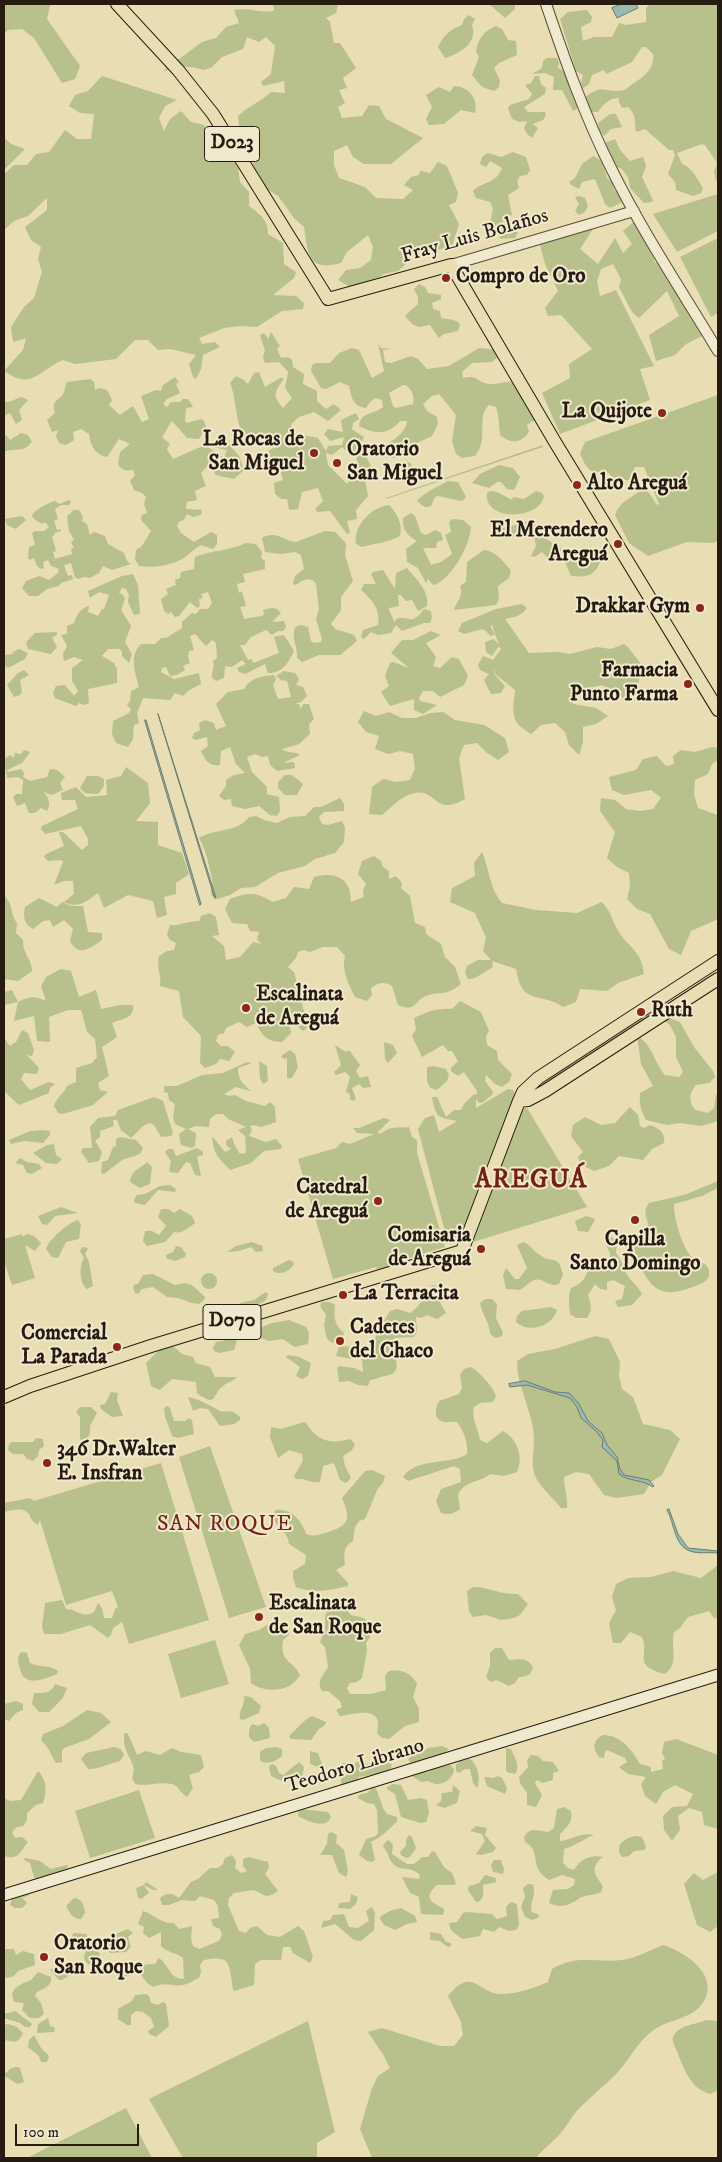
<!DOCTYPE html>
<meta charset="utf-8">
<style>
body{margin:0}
#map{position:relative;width:722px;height:2162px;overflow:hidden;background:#e8ddb3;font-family:"IM FELL DW Pica",serif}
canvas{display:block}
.frame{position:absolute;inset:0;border:5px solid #271b11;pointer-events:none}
.scale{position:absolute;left:15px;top:2124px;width:124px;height:22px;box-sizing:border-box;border:2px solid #271b11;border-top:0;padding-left:6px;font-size:15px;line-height:18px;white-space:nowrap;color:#271b11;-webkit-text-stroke:4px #f0e9ce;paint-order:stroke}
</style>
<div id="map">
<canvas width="722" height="2162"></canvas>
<div class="frame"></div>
<div class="scale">100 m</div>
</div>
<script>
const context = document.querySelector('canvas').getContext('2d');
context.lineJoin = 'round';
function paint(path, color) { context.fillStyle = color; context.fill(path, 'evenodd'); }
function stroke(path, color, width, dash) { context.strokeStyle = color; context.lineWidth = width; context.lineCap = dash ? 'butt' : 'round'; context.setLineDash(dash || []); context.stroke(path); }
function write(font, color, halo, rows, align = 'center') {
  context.font = font + ' "IM FELL DW Pica",serif'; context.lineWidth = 4; context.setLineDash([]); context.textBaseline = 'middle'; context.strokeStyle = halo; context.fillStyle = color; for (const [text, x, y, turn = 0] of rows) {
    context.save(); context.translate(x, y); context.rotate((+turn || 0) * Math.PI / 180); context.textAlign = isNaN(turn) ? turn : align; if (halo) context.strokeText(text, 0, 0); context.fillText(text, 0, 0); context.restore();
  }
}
paint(new Path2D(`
 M4,4H53L50,6L47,19L80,66L75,79L62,83L34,38L22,29L8,30L4,34Z
 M273,4H338L336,13L326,18L330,22L334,43H340L356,68L343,78L347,88L339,90L345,103L338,107L342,118L362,116L369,105L379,106L386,119L423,138L391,164H364L353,157L347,145L334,151V165L339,178L365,187L376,198L403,199L413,190L404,185L411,177L419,175L420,171L430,173L438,162L447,166L458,193L456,202L449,205L459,224L452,246L437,250L424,244L412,249L408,262L398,271L384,274L362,291L350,287L338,280L346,270L360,268L371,260L373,247L368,235L347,252L341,263C308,272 308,254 304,227L294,218L278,196L267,189L253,165V152C240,140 240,133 238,116C249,106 261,101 271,92L285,93L284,81L263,86L261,82L271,74L275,46L266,37L259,42L247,37L243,49L222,57L211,68L203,70C190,64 177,68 163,71L202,42L216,38L226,27L239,23L234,10C250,7 258,13 274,11Z
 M489,4H515V9L505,18Z
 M650,4H718V181H716L714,172L717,163L705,145L702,144L677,153L682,164C693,168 697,179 703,188L701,193L693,196L676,190L675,182L668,174L675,155L673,150H669L645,129L636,132C634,122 637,115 628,107L622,108L619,102V98C609,98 604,104 598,112H592L583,107L584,98C603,82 606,94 624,90C627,89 631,85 634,83C645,76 655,68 653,54L646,47H642L632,62L606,74L604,70L592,75L589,84L582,89L581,82L583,75L576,71L560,19L568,12L587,10L592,17L591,22L581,27L583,41L594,37H612L619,23L626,25L646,22V8Z
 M469,15L475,19L472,25C478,43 461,53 445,58L438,47C444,35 449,30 462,25L464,19Z
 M496,26L502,29L508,40L516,41L517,55L499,63L494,68L500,80L499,87L494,91L482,87L472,75L479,57L476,51C478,39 485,30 496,26Z
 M547,58H557L559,62L558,68L571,75L580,107L573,111L562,90H553L554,77L545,73L532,74L542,68L543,61Z
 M102,76L177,100L165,106L159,118L164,131L170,119L181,111L191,122L204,125L218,150L231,155L238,168L240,182L249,192V206C259,213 269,221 268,234L283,243L284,264L296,272L294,278L273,295L296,296L304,303L303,309L282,311L257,327L240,326L224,328L199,338L202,344L215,342L220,347L203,355L201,369L196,379L193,377L189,364L196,355L170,349L158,350L148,340H135L116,359L75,364L63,360C39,370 32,391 4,371L23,350L26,338L13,342L11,327L24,307L34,298L42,272L38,259L41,247L31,240L25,227L47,210V198L28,216L14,221L4,230V174L14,165H27L36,154L49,152L65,130L77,139H91L94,114L80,113L69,106L75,95L88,91Z
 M535,76H539L541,84L546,88L545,94L524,107L528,112H545L546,115L543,120L533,124L538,128L532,138L527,134L524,128L527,121L520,122L512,119L508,108L510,105L529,99L532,94L525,85L531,83Z
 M454,86C468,86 479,99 475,113L461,110L444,124L429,125L426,119L432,107L426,95L439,87L450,92Z
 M610,114H616L622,127L611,129L604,136L599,130L598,123Z
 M4,137L11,144L25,149L4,170Z
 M615,139L620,150L630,161L643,157L646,166L642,177L653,200L652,202L644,203L630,188L628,177L622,169L613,165L601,148L605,143Z
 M513,152L526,157L530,170L527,175L520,176L517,181L519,188L508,195L512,215L505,217L502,223L505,229L518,232L515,238L500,239V232L490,223L493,209L490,202L476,198L473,191C482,181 496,185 502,168L490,161L486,167L480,164L482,157L488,153L501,157Z
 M593,156L602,161L607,178L613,183L614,190L623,196V202L610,208L605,204L595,179L582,182L579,189L571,185L569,182L575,178L582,164Z
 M718,194V231L677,252L653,214Z
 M580,196L585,198L588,206L585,212L579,215L575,211L579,204L575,197Z
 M637,219L650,244L655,263L663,260L706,334L686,344L675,355L656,361L649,335L679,316L667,291L639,318L632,312L619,287L621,279L613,264L601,269L597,281L600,296L616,290L654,366L640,369L650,400L560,434L542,393L570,378L569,364L592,349L561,315L548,316L545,308L558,291L545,264L540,245L561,236L593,229L580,249L598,264L615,238L623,253L632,244L623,231Z
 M718,238V313L711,317L680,257Z
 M419,284L425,287L428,293L441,295V299L432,303L433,309L440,311L441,318C450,320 453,318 460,324L458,331L444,334L439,338L430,325L419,327L412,324L405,316L418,304V297L414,289Z
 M271,332L280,346L277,349L281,358L288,357L292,360L293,367L304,374L303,384L317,391V401L326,409L334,404L341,410L328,421L314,412L299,417L291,424L292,433L318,438L326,451L328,446L342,445L344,437L330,441L324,434L328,429L343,432L341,420L356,413L359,419L353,423L352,429L364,437L357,452H347L342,447L332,455L326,453L328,465L347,484L355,474L365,479L368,496L356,510L357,519L347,521L350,533L347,534L330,511L317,512L315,509L323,501L318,488L302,492L298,509L289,510L287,499H281L275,494L274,483L283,480L280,469L275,467L268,451L276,447L271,435L254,440H248C235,431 237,398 230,383L236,376L244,380L248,384L254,373L259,372L265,387L280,378H284C275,393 271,394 283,408L292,398L285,388L288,372L279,362L265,363L263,357L265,351L260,335L264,333L268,339Z
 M378,344L381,348L391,349L383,350L385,362L391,363L411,356L418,359L427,369L449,366L479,348L501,350L502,353L492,362L472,363L462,372L463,378C478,374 476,382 489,384C498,385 507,380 516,382L539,421H533L527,425L529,432C520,444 511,444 500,435L498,414L496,407L489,405C475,418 490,437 475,456L462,458L456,454L452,441L456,415L439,394L432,396L423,404L427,411L437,417L438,424L432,436L404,449L394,458L380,455L379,449C390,442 406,434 407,421H400C388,436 374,434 359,426C361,411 374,415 383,407L382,400L375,398L370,402L366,408C352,406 352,398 349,386L340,382L326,389L321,388L311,371L312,365L316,363H330L339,353L352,348L359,350L372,378L384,371ZM403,385H406C412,390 415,397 413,404L396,408L393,406L389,393Z
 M175,377L179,382L176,384L180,393L167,399L163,404L167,407L171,402H180L183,399H188L193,407L186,408L185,421L187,423L201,419L204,421L206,427L199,439L187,438L172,421L162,437L170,444L167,449L173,459L205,445L224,458L227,450L212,447L225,440L239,456L244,470L234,479L216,475L209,464L201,473L206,486L195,491L197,500L187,502L186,509L202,510L201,515L193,517L187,514L184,520L179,522L177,526L181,533L194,542L211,532L217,535V544L213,549L201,545C195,548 185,558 182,559C169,566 153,568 139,566L135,559L136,550L142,546L151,531L141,520L142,515L147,513L144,504L146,497L142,493L134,490L130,481L135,475L133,470C126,471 122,471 118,464L120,452L130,444L119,439L107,457C94,454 91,446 89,434L81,429L73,432L74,440L66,445L59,443L56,436L58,430L52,432L47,420L55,413C51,400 58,402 63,394C65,391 65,386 67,382L90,379L94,382L95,390L100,388L107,390L112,400L109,405L120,415L133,406L142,422L149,419L141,396L156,390L161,391L163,385Z
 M718,395V541L713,543L687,542L648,556L629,543L615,515C621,499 633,498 645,487L657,505L659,504L644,467H635L629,480L614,481L609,473C589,473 588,471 580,454L585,442Z
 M21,397L28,400L19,410L22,420L16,424L10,413L4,416V402H9Z
 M21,433L28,435L32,442C21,455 16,446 4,452V435H6L10,440Z
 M543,445V447L386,499V498Z
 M361,453L365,454L377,480L366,478L359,471L356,455Z
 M407,462L412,464L408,472L414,482L412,484L400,480L398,468Z
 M499,465L513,468L520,477L514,490L507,489L501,482H497L489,488L472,483L480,474Z
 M448,481L458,482L466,497L462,501L438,496L435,497L431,506C425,509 421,505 417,500L429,491Z
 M490,491L497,492L512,500L513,497L524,499L536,491L542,493L544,496C539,521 483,521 487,493Z
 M69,500L71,502L69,505H61L55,509L58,519L54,521L57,530L61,529V531L54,533L55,535L52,536L56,551L53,552L55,559L72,554L71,549L74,548L71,542L74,540L69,531L67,516L74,510H79L83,517L82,521L87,524L90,535L94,532L105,536L108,544L124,553L127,561L131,564L112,570L103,566L99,573L90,578L84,577L78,579L75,577L71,563L64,565L68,576L72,575L73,579L61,583L59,586L47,589L38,596H29L22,588L26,581L39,576L49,580L58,573L59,569L51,566L48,560L43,562L44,568L41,569L37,566L34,558L30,560L28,558L29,547L35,545L32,533L35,531H44L49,527L45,522L42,524L33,518L32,515C36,509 48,503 55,501L59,504Z
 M389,505C397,513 403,524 400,536C387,543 376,543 362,547L356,544C353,526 371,507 389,505Z
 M411,513L415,516L421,533L426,535L435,530L441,533L443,540L437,542L436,548H423L431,565L441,562L452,554L445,535L451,532L449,522L452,519L463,520L471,527C470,546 452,577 435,585L432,584L428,579L426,583L418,568L407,562L406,549L417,541C408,536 402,530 403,518Z
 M22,516L26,520L16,529L7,525L5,519Z
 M530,519L536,522L535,525C541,539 553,542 563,550V556L556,559H549L542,552L534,557L531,556L536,546L534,536C522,530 510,544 497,536V529L521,524Z
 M325,531L335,532L345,542L346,545L345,555L353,581L341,597V610L331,624L335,629L354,635L357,641L340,655H319L302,662L297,658C298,646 291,639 295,627L301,625L308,627L311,641L314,643L321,642L322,639L316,619L319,609L316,584L314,581C307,577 302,580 296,585L293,584L295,576L304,569L301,555L295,552L281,554L265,552L262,538C276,530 284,541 296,542Z
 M246,543L256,544L262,552L261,558L265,561V569L243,574L245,582L237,584L239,593L242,591L246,606L240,607L244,619L261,616L264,615L263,610C271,608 275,606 281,613L272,622L284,621L286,627L283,631H278L272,635L266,630L251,637L245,645H240L248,660L252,659L253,663L279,653L274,637L284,635L294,651C288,663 283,673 268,673L265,664L245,674L239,672L237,668L246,664L242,660L232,667L225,666L224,678L216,681L212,678C211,672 215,668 213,661L217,658L216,643L212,640L206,646L195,634L190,636L194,650L189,651L188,657L190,663L183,666L185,670L177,675L170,676L166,667L162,668L161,672L174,679L199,673L201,684L188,691L183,696L175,693L170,700L143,698L137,713L139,723L134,725L133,739L128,747L116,743L112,734L113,721L129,713L131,709L127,705L130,701L131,691L139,687C135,672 129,655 141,644H155L161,638H166L182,628V622L192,613L196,614L200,609H208L212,603L208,592L201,594L203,598L199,599L200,606L197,608L190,602L179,616L175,617L171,612L168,614L164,611L161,599L168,594L166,589L176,585L175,580L180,578L181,572L194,569L195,557C212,550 230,551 246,543Z
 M484,550C497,552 503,561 511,571L509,578L498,586L499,600L496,605L454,610C457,600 464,597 460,586L466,582L467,562Z
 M585,550L602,555C597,574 591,578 571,576L565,562L575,552Z
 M407,568C415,578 430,591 427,606L418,611L412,600L406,601L401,595H398L399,606L389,608V610L395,623L396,619C410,615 411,627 424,609L431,611L432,617L430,623H424L402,631L396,625L391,633L378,635L371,632L364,639L361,637L363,630L378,625C381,609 372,600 361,590L364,584H376L371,574L373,572L383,570L395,589L396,573Z
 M133,574L138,585L140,614L134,615L128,602L129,595L126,589L122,588L119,593L122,594L125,599L121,610L131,626L125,642L132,654L129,663L122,656V651L119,649H108L102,656L114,663L117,669V683L88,689L89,703L83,705L79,703L76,706L55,698L53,693L56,686L65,685L74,696L78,691L72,681V668L83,660L74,657L64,661L63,654L67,646L61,635L67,634V626L74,623C77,615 80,608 89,606L88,612L98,616L102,609H104L109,595L99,592L90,598L88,591L122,576Z
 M522,604L527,608C521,616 515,617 505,619L529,653L557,652L570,654L597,647L611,649L624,644L627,646L644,668L639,680L636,693L624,699L602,685L575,691L573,704L596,708L608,716L596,724L583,727V742L579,755L569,745L565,732L555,723L541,725L531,734C509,721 513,713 515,690L495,674L494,668V674L505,686L501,693L491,694L484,680L489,674L480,670L478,665L483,656L493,660L501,649L499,646L492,656L486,652L485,642L494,639L499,645L492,625L490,626L495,634L491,636L483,629L464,634L458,631L462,623L496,609Z
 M431,631L441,635L426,643L436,657L433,666L440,668L452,657L459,659L468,676L464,685L440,697L433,691H423L419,698L420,701L437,705L423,714L414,710V699L390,706L381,692L389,686L385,676L390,663L393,662L409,668L391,653L402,640H413Z
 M57,632V635L52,638L57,647L51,654L28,649L26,642L35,633Z
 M19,649L28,653L25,659L8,668L4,665V655L12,654L13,652Z
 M24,670L29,675L20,680L22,692L20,695L14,697L7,685L18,673Z
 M284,671L295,673L299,679L296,685L303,687L307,696L301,702L295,704H299L301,709L303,704H309L314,719L309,724L310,734L299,744L282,749C288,754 295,751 300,755L283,763L294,762L295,768L277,771L270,765L268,756L262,757L255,754L247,757L252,772L267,787V794L279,797L280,811L277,816L270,815L259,806L245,809L232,806L231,799L224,800L219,796L226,786V780L234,775L245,773L236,764L230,747L221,751L220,765C208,766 206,761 201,751L208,746L207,737L196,740L192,738L194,733L200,730L199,723L205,720L214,723L216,730L226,726L216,704L228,692L244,689C250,678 262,676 274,675L276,679L273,685L278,699L291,697L287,681L281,680L276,676Z
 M364,711L376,716L389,712L402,718H416L430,713L443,712L455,720L484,725L505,738L509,752L498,760L487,753L477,743L464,745L459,758L465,799C433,817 438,789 415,793C402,795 392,807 382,815L369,814L372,787L383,779L396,782L410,780L415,768L413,754L400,751L388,754L375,749L379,736L366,732L358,722Z
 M712,747L718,748V760L712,764L708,774L695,780L694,795L698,808L718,815V919L691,931L681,955L669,949L650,914L637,909L627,899L630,886L629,873L617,867L607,858L615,832L600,811L601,798L615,800L626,809L640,811L653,809L661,798L651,790L624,795L612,790L609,777L636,770L643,759L657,756L666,766L674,764L673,756L681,750L695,752Z
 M24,750L30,752L22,763L7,770L8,772L21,769L24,773L23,777L30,781L47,777L50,769L57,770L65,777L60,783L63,790L52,795L44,792C49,799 51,803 47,811L41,808L35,813H29L25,803L17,806L13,797L16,794H22L23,780L18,777L7,778L4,759L10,755L14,758L15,753L21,754Z
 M126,767L148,783L150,803L136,821L158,822V845L182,853L189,874L176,883V894L164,897L167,915L157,918L153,901L128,895L104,908L98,893C86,902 78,909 64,902L74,894L73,881H64L54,885L63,862L62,860L48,861L44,857L46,854L64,846L59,832H63L82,850L88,845V839L81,826L45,834L41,829L42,826L78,809L75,800H62L61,793L76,787L86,797L107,795L106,780L121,776Z
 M285,775H292L303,784L297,795H285L278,788V782Z
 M87,776H98L104,779V786L98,794L85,793L80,788Z
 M340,798L344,804V811L324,812L319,817L322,824L328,825L342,821L345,828L344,842L335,853L315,859L305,866L278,873L255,887L241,888L230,895L217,899L211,895C211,889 213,884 212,879C209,865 206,850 199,838C214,828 238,833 249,817L256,816L264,820L277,823L290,817L305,816L314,807H321Z
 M482,852C490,871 489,887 502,903L536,910L577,913L602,902C612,914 610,915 616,927C626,947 641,948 644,974L618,983L607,991L580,989L576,1002L563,1007C540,991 522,1007 516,969L492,961L493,967L475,978L468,979L465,973L467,966L478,960H491L483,951L486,938L475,913L450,902L452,888L475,876L474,863Z
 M374,856L381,861L383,867L389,871V879L396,876L402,883L401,888L410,896L415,923L425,927L426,934L441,944L445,957L455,967L461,984C443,998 443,990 426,996C413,1001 417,1013 398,1005L392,986C383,981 379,983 371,988L372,995L367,1001L355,997C349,985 341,970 345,956L337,947H323L310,952L304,950L298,952L296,958L288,967L294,972L308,1027L303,1031L297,1026L293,1027L289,1023L291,1033L282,1042C268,1042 262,1036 256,1023L247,1027L239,1022L226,1028L224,1033L218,1035L216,1041L221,1046H228L235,1052L229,1061L220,1059L216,1064L205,1068L200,1063L201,1036L183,1017L179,991L160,986C162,975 156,968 159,956L167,951L174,950L176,943L170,940L167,934L170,925C180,926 188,921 199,921L201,916L210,913L216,917L219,935L212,936L224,946L226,960L240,957L253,942L261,944L257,939L259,932L250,931L247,924L232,923L225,909L230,899C250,892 255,892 273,902L286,898L294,887L309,889L314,877C327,873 344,874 349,889C351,893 350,898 351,902L364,897L363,890L366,884L358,874L362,861Z
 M4,896C13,902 10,914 17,923L16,933L23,940C23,955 32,959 32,971L18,981L4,979Z
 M39,898L57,907L62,902L71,906H83L88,932L102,933V940C90,948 79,958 70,941L73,929L64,920L53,927L50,920L43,921L33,929C24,924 23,917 25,907Z
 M61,969L71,971L79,997L96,990L101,1009L120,1005H133C135,1018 122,1019 112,1023L117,1037L102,1047L109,1076L98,1083L100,1090L108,1092L93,1105L63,1114L58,1113L54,1106C58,1095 63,1095 67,1086L76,1082V1068L92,1063L97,1057L95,1039L87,1032L81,1010H68L49,1017L50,1042L37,1041L34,1016L14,1021L18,1002L4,1005V992L12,990L18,1002C30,996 35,996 46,1001L41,986L46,977Z
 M460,1001L481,1012L489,1031L486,1036L487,1045L497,1051L498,1060L512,1074L509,1082L502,1087L495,1084L486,1075L485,1081L493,1092L492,1095L482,1103L478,1102L476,1098V1108L508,1089L513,1090L515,1094L461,1237L458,1239L446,1232L444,1228L418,1129L425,1118L434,1115L439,1132L457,1121C437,1117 436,1118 432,1097H437L446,1117L454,1110H461L464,1104L474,1094L476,1095L477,1091L464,1072L458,1076L451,1071V1068L458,1061L452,1051H448L443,1045L422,1057L412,1036L416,1029L414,1018C427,1012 437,1008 452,1009Z
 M656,1008L657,1012L540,1088L538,1085Z
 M669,1018L680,1022L694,1047L713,1071L715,1077L709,1083L696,1085C689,1093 688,1101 695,1110L708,1113L714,1108L716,1095L718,1093V1121L701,1126L680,1123L667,1125L646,1120C641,1112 639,1103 640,1093L653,1086L641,1064L637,1036C653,1045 654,1063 665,1075L679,1077L683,1072L676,1057V1037L670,1025L663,1020Z
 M22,1030L28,1033L34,1050L32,1056L27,1055L39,1068L37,1074L24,1073L21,1079L30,1090L49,1082L55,1084L50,1088L49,1093L19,1105L4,1091V1038L10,1046L16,1042Z
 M384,1042L393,1045L397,1053L388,1063L385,1059Z
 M335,1045L346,1052L349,1050L360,1065L356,1071L360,1078L368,1076L371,1087L363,1088L359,1084L352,1088L356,1099L353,1101L350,1099V1094L346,1092L350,1077L345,1072L336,1075L334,1072L341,1065Z
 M290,1050L295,1054L298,1067L292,1078H287V1058L284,1059L281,1056Z
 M259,1061L267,1066L268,1081L263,1084L260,1079Z
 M247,1062L252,1063L238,1068C238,1080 243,1084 251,1091L236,1087L224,1094L229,1096L235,1095L246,1101L265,1106L270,1102L275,1107L276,1122L261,1127L254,1125L250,1126L252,1130L249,1136L266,1142L276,1139L282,1146L281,1149L264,1151L251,1163L230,1170C217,1156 214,1155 212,1136L225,1152L231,1149L226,1145V1141L232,1137L235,1146L240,1154L246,1153L245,1136L238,1130L246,1127L228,1119L223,1114H216L210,1119L209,1127L195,1126L188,1129L196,1133L195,1146L192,1148L181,1145L179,1134L186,1129L175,1124L173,1118L175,1104L169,1100L168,1093L164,1092V1086H177L202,1075L223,1073Z
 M433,1066L446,1069L449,1075L447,1081L437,1090L430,1088L427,1081V1067Z
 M154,1097L163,1101L173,1133L171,1136L161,1137L154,1125L150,1123L143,1126L131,1138L121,1130L117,1120H113L114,1126L100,1131V1137L95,1141L102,1152L99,1161L89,1163L81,1152L83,1148H92L90,1127L98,1118L115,1116L118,1110Z
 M630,1107L638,1115L640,1126L644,1128L650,1125C659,1128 666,1133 664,1143L652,1149L643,1160L619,1156L609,1166L594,1171L580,1164L578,1157L583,1152L571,1136L573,1125L585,1117L601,1125L615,1123Z
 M527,1108L587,1207L473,1242L517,1122L523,1109Z
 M384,1118L390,1120L377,1133C384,1134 385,1129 392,1128C398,1127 403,1128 409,1127L412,1137L417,1140V1153L445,1247L406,1259L404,1263L380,1273L376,1267L333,1279L298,1159L336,1148L342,1142L350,1144L374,1134L357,1133L353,1128H359Z
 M43,1130L50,1131V1135L43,1143L25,1141L11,1144L9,1140L30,1131Z
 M120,1137L136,1140L143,1148L140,1154L122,1160L104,1174L101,1173L102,1162L108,1160L113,1147L116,1146V1139Z
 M54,1144L56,1155L62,1159L57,1164L46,1163L33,1153L47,1145Z
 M197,1148L203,1152V1155L197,1157L201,1176L195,1175L190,1163L186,1162L178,1173L169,1172L171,1161L165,1152L168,1149H173L176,1156Z
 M20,1158L27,1162L39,1164L42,1168L32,1174L27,1173L23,1165L15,1163Z
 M147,1162L152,1167L150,1184L140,1188L130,1182C132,1169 139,1170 147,1162Z
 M718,1181V1188L702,1196L674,1204C673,1216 683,1250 692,1257C698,1262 711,1263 709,1275C708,1282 700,1284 695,1286C667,1297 654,1295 640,1266C637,1258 634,1252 633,1244C637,1239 644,1235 647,1229C651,1219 640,1216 649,1203L684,1195Z
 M170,1185L176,1189L175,1192L158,1190L145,1205L135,1203L134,1200L137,1195L145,1194L160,1186Z
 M61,1207L78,1213L55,1216L47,1225L42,1224L38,1216Z
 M161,1209H168L174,1213L180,1209L192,1216L195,1223C188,1228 183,1234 174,1232L165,1242L147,1246L143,1241L145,1231H152L159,1235L166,1226L158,1217Z
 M586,1216L593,1218L595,1220L588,1232L578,1231L575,1221Z
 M78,1220L81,1225L79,1239L66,1242L58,1258L52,1257L46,1249C48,1240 68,1223 78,1220Z
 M22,1234L23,1237L27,1234L34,1236L41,1243L35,1251L25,1245L35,1278L12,1285L5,1264L4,1267V1239Z
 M610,1237L617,1239L616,1253C622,1260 623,1267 627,1275C632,1282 638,1286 642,1294L632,1305L618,1307L615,1301L622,1299L625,1286L613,1280L607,1282V1290L600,1289L595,1284L588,1295C591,1305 593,1309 587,1318H576L570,1314C569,1306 568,1295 571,1288C585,1283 586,1275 591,1263L605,1265L610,1260V1253L604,1241Z
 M252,1242L262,1246L263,1251L256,1252L251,1247L239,1251L227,1252L236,1246Z
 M523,1242C531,1245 533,1251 540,1255C552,1265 558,1252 563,1275L559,1284C549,1288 543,1277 534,1280C529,1282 525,1287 520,1290L506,1289L503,1275L506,1268L515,1279H519L527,1268L517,1245Z
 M176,1246L181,1247L186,1254L185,1257L175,1261L166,1258V1255L173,1252Z
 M82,1247L88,1248L85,1254L89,1262L93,1286L87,1289C79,1283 79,1266 84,1258L80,1251Z
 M289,1260L292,1261L294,1264C290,1271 281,1276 273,1271V1268Z
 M201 1281a8 8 0 1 1 16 0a8 8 0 1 1-16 0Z
 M153,1274L175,1285L185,1283L192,1285L205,1297L204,1300L199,1304L192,1303L178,1298L167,1297L153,1287L142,1289L138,1294L135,1293L133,1287L135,1284H138L143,1275Z
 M432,1285L441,1287V1295L438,1299L446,1313L437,1319L427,1315L421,1318L416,1317L417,1331L414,1337L394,1338C389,1354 408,1372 385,1376C379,1377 375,1380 370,1380L368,1386L358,1385L349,1381L339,1382L337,1368L339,1366L354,1368L363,1372L362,1359L374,1347L376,1334L390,1311L397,1309L410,1313C418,1309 428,1292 432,1285Z
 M266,1292L268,1294C267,1302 260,1304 253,1305L250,1311L244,1314L238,1312L236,1309L240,1303L254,1300Z
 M485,1299H492L497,1304L496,1318L503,1333L502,1336C497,1339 493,1338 490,1333C489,1321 482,1314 480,1303Z
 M322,1302H329L335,1305C334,1318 334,1324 344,1333L342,1339L332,1343L327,1339L324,1325L326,1315L320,1306Z
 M551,1307L557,1310C553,1326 529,1334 516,1322L517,1316L522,1311Z
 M289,1320L306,1327L309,1333L308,1344L294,1347L283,1339L269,1341L260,1338L262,1327L272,1323Z
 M234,1330L237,1340L234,1350L220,1353L214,1351L213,1348L216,1342L223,1341Z
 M595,1336L609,1339L620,1362L619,1376L622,1389L633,1397L643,1424L670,1430L680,1439L662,1475L651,1482L644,1494L617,1498L604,1495L589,1474L576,1472L564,1477C564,1488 568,1497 567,1508H561C554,1499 542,1489 536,1478C530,1465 534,1454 534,1440C534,1413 517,1388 517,1361L528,1354L555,1349Z
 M172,1345L182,1354L193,1357L196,1363L210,1367L215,1377H237C233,1382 227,1382 223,1386C212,1393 218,1409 197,1393L196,1382L172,1379L160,1390L151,1386L146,1363L161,1348Z
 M339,1346L356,1347V1358L353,1359L336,1356Z
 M288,1355L299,1357L311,1363L308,1376L302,1379L296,1376L300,1367L286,1357Z
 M471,1367C478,1370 494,1388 496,1396L493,1402L480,1403L474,1407C471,1418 478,1428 480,1440L487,1443L503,1431C517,1438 524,1458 517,1472L504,1476L490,1474C480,1483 464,1480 458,1495L460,1509C453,1514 449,1515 441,1513L436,1501L441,1489L461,1482L460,1469L454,1466L408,1481L403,1477C416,1457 453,1465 467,1454C468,1443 464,1431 457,1422C453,1421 449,1423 445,1422C433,1421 435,1408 439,1401L459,1394L462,1388L460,1375L464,1369Z
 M111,1392L118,1393L117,1400L123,1416L112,1417L101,1409L100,1405L105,1404Z
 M188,1397C199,1399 209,1405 218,1410C226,1415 229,1406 240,1417V1420L234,1424L220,1426L208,1409L200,1408L193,1411Z
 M167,1406L170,1408L174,1421H185L189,1418L192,1420L194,1434L178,1438L172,1436L165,1416L164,1408Z
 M80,1407H91L97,1413L90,1426V1433L85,1443L80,1439V1417L76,1412Z
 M304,1422C308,1424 308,1427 312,1431C323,1443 334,1443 350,1439L355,1444L352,1450L343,1456L345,1466L351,1478L346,1483L340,1480L334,1463L323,1466L320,1482C311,1484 305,1477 296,1479L294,1476L303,1461L302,1454L289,1450L278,1458L270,1437L271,1427L281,1429Z
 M36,1438L43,1439L44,1446L39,1450L38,1456L33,1461L27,1459L23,1454H13L8,1450L9,1444L12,1442H33Z
 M210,1446L266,1607L229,1618L179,1457Z
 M161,1463L209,1620L129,1644L122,1622L113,1628L111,1635L108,1638L90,1625L61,1634H44L42,1627L45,1603L62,1600L66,1609C78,1609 82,1619 94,1612L98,1603L102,1608L104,1618H112L115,1609L118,1607L112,1591L66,1605L40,1520L38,1525C33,1522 32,1521 30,1516C26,1506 12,1510 4,1512V1503L30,1498L34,1501Z
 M372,1470L385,1476L383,1483L378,1488L365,1519L359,1521L355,1527L353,1541C343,1547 344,1554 345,1565L336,1570L348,1583V1586C331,1590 313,1594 296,1587L293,1578V1571L305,1564L306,1555L289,1544C288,1531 276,1527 272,1516L276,1510C290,1508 302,1520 306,1534C314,1537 318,1535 325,1533C348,1526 352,1521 342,1498L365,1471Z
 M718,1565V1619L713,1617L709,1611L688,1617L680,1628L674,1632C670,1648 680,1662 665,1674C631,1666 650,1654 642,1637L630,1632L621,1643H613L609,1623L616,1610L612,1597L616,1584L628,1578L651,1577L673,1571L701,1578Z
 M473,1587C489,1587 500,1595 518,1594L528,1604L520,1615L514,1618L501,1620L486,1615L473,1617L469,1611L467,1591Z
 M342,1605L351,1615L364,1618L369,1623L370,1637L366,1643L367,1651L362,1678L357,1682L350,1683L347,1688L350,1694H371L386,1690L385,1676L389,1671C401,1669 412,1673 417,1684L413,1697L419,1709V1722L405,1726L389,1739L382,1738L377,1733C384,1704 356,1714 340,1716L336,1710L342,1707L340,1701L328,1691H322C316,1681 323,1676 328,1667L325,1647L320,1642L325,1630V1616L328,1609Z
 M270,1623L285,1624L290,1629L289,1635L283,1640C279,1662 293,1660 300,1675C291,1692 266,1694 251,1683L250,1669L239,1645L245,1634L259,1630Z
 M215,1640L229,1684L181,1698L168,1654Z
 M495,1648H502L509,1660C520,1659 527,1657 533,1667C531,1675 527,1677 519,1677L515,1683L509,1686L497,1680L491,1682L486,1677L490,1666V1653Z
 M24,1652L27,1653L30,1663C40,1668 49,1664 58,1671L57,1674C44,1679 24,1688 20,1669C18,1663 17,1659 20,1653Z
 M55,1684L67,1688L63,1698L49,1712H39L32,1704L34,1693C43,1693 51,1694 55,1684Z
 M244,1696L251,1697L261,1706L259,1713L243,1720L240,1719C238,1711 246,1703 244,1696Z
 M16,1701L23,1704V1710L16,1713L9,1721L4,1719V1704Z
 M87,1710L101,1713L111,1722L89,1739L64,1748L62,1751V1762L56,1763C50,1754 51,1750 41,1740L43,1734L63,1726Z
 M312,1716L326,1722L325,1725L319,1729L311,1740L291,1739L289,1736C297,1729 302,1721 312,1716Z
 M264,1723L269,1728L270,1738L254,1742L249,1737V1730L252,1724L258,1726Z
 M124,1733H127L129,1736L137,1755L146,1751L160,1755L172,1748L181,1752L201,1755L204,1767L199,1772L189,1775L193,1788L187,1797C181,1794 178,1785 172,1784C159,1781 147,1787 135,1784L132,1778C137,1766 130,1761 126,1750C124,1746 124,1738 124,1733Z
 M603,1735C621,1735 632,1750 640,1764L651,1767V1772L663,1769L662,1761L665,1759L662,1753L664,1742L676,1739L718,1755V1829L704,1825L702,1812L689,1808L678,1816L680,1830L672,1841L664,1830L663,1816L672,1807L687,1806L693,1794L675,1785L663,1792L656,1804L645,1796L641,1784L646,1777L628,1774L619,1767L627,1762L625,1758L607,1750L605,1752L604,1758L599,1757C592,1748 593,1740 603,1735Z
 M442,1746L449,1749L441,1756L411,1764L408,1759L413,1755L420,1754L428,1748Z
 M114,1747L121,1749L124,1755L120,1761C109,1763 98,1770 88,1769L81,1759L86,1753Z
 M276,1747L282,1749V1756C276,1761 268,1765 260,1761V1752L266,1748Z
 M506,1748L511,1749C514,1757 521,1766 515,1774L507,1772L506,1769Z
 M310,1751L318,1753L323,1766L318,1767L310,1764Z
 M531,1755L538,1756L543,1761L553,1762L559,1771L553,1773V1780L543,1783L537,1780L535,1783L542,1795L536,1807L527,1805V1793L520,1783L519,1777L528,1767L527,1760Z
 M384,1759L392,1765L389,1772L359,1777L353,1785L344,1786L341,1783L342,1763H355L361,1760L367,1764Z
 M464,1759H470C478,1765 481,1779 477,1788L473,1783L470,1769H465L459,1773L456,1771V1764Z
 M299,1762L304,1767L302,1777H288L282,1781L271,1776L269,1767L272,1764L276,1766L279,1773L283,1775Z
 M450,1765L454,1769C454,1780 438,1789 429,1781L421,1782L412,1776L420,1770L427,1772L435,1768Z
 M38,1771C47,1780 47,1791 43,1803L36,1805L27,1813V1820L23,1826L17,1827L12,1832L15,1838L22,1837L28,1842C21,1850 17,1863 4,1855V1798L10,1801L21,1800Z
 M498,1776L502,1778L507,1788L505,1794L487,1786L484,1777L493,1778Z
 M393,1784L401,1785L408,1800L421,1798L427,1800L429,1813L426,1822L420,1823L401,1817L395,1794L388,1790L387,1787Z
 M453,1785L460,1791L457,1803L444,1808L436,1805L441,1801L442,1793L452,1792Z
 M372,1788H376L383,1808L387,1814L397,1817V1821C390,1829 381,1837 371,1842L375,1859L373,1862L367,1861L359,1855L366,1839L376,1836L378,1833L377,1810L374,1804L367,1803L358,1798L359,1795L367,1793Z
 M139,1790L155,1838L90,1858L75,1811Z
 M564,1807L571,1811C573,1822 568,1826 560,1834V1841C572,1840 580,1832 594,1835C583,1839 575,1846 564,1849L563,1863L568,1868L574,1870C580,1859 591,1854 603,1857C589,1867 595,1875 603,1886L601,1892C595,1895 585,1895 580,1898C570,1905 561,1909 549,1903L553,1890L568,1889L574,1885L575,1879L562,1875L549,1880C527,1866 543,1852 525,1842L524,1837C531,1826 537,1831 548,1832L554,1828L557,1809Z
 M299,1809L328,1812L331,1817C326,1830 307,1821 298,1816Z
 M476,1826L487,1828L485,1835L496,1848L493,1852L481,1855L476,1854L485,1841L482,1834L470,1831Z
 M331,1832L337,1835L336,1843L344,1850L348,1871L346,1877L339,1873L332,1855H320L327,1844L328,1834Z
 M409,1835L412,1837L416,1848L410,1857L406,1858L401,1855L400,1852L406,1846V1840Z
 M635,1836L642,1837L646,1847L644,1850L634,1851L629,1856L622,1857C614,1846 623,1839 635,1836Z
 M388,1840L393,1844L392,1854L407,1864H414L422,1857H428L432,1851L435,1852L444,1867L452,1873L456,1883L455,1885H437L432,1890L429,1896L432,1902L444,1909V1913L442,1915L421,1914L419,1897L410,1893L402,1877L419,1879L420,1875C408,1863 396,1876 388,1855C387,1851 384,1849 383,1845Z
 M232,1855L236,1861L235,1868L241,1873L247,1871L243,1866V1859L249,1857L268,1862L269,1868L265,1874L278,1891L272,1895L266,1896L254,1890L234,1893L229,1898L228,1905L239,1931L246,1933L250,1928L257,1926L267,1935L280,1937L298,1926L304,1931L313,1957L310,1963L293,1953L290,1947H283L281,1960H261L255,1964L254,1985L234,1991C230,1982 233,1961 221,1959C216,1958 209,1959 204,1960L200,1965L201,1972L199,1978C194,1980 189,1984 183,1985C172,1987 166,1981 153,1987L147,1983L139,1972L119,1979L116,1973C126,1967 144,1964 155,1964L159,1958C170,1966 169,1979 184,1979L183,1958C176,1952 167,1953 161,1946V1932L149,1938L143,1933L144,1927L138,1924L143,1911C155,1915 161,1924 174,1923L179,1929L192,1926L191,1939L193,1946L199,1949L219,1941L222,1935L220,1929L213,1926L211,1919L219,1918L218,1906L214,1900L200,1896L195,1901L182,1900L169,1905H162L160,1898C168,1892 171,1893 179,1898L191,1882L198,1879L210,1868H218L223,1864L225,1858Z
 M25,1858L40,1861L51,1869L67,1865L68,1867L65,1871L35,1880L30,1863L24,1860Z
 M494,1860H501L504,1869L503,1874L493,1872L491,1865Z
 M718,1872V1926L710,1932L697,1925L684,1884L694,1873L703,1880Z
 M485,1875L496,1878V1882L483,1885C483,1891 485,1895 480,1901L476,1902L468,1890L469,1886L479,1883Z
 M146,1882L158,1890H153L144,1885L149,1893L141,1899L138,1898L136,1888L144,1885Z
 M528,1884H532C538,1893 529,1902 532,1912L539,1915L538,1918L532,1920L525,1917L521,1907L525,1897L523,1888Z
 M27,1894L30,1895L22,1898L27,1903L22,1908H15L10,1905L12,1899Z
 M351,1894L358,1897L356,1904L350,1909L338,1908L339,1903L350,1902Z
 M74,1898C83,1899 84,1906 85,1913L81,1919H78L72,1916L66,1906Z
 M511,1902L517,1904L519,1925L516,1930L509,1931L499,1927L494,1932L483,1929L480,1936L462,1939L451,1930L449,1923L457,1922L463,1913L466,1912L492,1914L497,1919L507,1916L506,1907Z
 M372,1907L375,1913L374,1930L361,1941L354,1940L335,1924L321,1928L323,1921L330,1920L333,1915L344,1914L349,1927L358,1928L369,1921L366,1911Z
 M401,1908L415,1916L417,1922L407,1924L395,1930L384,1925L380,1919L381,1916L390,1911Z
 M128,1929L133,1933L128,1937L131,1947L126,1952L110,1953L105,1947L111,1936Z
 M430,1932L441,1934L446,1942L451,1943V1946L448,1947L440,1941L430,1940Z
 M74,1933L86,1934L88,1937L86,1942L79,1946H72L69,1940Z
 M663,1945C683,1951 716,1972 706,1997C696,2021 669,2017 651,2032C637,2043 629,2060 617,2073C604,2087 588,2098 576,2112C570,2119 566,2127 560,2134C553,2142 543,2149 536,2158H372L360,2129L372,2088L378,2076L390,2068L384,2056L368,2032L382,2028L440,2046H454L463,2035L461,2022L448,1996C473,1965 478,1994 502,1994C517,1994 534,1988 548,1982L552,1969C577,1954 595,1963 622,1960C636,1958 649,1951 663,1945Z
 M84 1957a8 8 0 1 1 16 0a8 8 0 1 1-16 0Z
 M6,1949H14L16,1955L23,1951L34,1954L35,1965L18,1971L14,1976L7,1978L4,1976L5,1963L4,1952Z
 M59,1965L65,1968L74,1969V1972L62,1980H59L50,1970Z
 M38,1972L51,1977C52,1987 43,1988 36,1993L35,1996L41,2003L44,2014L39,2018H30L22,2010L24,2003L14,2002L12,1994C15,1986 23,1983 31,1980Z
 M146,1994L149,1996L151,2003L158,2005L163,2002L166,2004L169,2026L156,2037L149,2034L148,2031L154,2027L151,2018L143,2012L136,2011L131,2015V2025H127L118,2019V2009L132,2001L135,1995Z
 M15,2011L32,2024L30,2027H25L20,2023L4,2018V2014Z
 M48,2018L50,2026L55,2028L54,2032L37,2033L38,2024Z
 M706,2020L718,2021V2090L711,2094C690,2090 683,2066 676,2049C674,2044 671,2040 674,2035C681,2024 696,2025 706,2020Z
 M308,2021L335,2132L317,2143V2158H183L149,2099Z
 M8,2024L17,2027L23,2033C18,2044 15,2042 4,2040V2025Z
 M34,2035L41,2048L49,2056L47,2062H41L39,2056L28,2047L29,2040Z
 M17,2067L20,2068L24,2082L17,2084L5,2076L4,2079V2071L6,2073L11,2068Z
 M126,2108L152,2158H27Z`), '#b8c08b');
const water = new Path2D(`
 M622,4H636L638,8L617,18L612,8Z
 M158,714L216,898H215Z
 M145,720H146L201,904L200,905Z
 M525,1381L555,1392L569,1393L579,1404L588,1421L602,1433L607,1445L617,1457L620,1469L624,1475L649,1480L654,1486L653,1487C642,1479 629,1482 619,1474L617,1461L602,1447L603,1440L596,1431L581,1418L577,1407L570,1398L527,1385L510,1387L509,1384Z
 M669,1509L678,1534L688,1548L718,1551V1553C709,1552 698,1554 690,1551C674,1546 674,1521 667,1510Z`);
paint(water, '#97bbb0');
stroke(water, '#6a7b70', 1);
const tertiary = new Path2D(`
 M546,4C565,60 585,117 612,170C643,233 682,291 718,351
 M451,265L634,211`);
const secondary = new Path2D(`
 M4,1895L718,1675`);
const primary = new Path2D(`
 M117,4L178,70L213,114L328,299L451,265L555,442L718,710
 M718,961L538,1078L523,1092L519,1101L528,1100L545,1091L718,979
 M4,1397L30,1386L151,1346L462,1251L519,1101`);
stroke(tertiary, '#574c3a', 12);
stroke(secondary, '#271b11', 13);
stroke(primary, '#271b11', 14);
stroke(tertiary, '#f0e9ce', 10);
stroke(secondary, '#f0e9ce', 11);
stroke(primary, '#e8ddb3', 12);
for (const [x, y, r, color] of [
 [446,278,5,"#8f2418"],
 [662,413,5,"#8f2418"],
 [314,453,5,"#8f2418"],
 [337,463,5,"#8f2418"],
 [577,485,5,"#8f2418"],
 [618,544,5,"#8f2418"],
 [700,608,5,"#8f2418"],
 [688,684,5,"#8f2418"],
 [246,1008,5,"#8f2418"],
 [641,1012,5,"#8f2418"],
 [378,1201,5,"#8f2418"],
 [635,1220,5,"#8f2418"],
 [481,1249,5,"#8f2418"],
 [343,1295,5,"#8f2418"],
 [340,1341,5,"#8f2418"],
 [117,1347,5,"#8f2418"],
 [47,1463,5,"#8f2418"],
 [259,1617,5,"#8f2418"],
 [44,1957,5,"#8f2418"]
]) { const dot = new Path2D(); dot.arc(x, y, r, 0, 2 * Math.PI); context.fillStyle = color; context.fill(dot); stroke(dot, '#f0e9ce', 2); }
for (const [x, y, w] of [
 [232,144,55],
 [232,1322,58]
]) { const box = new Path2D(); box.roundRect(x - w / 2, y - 17.5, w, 35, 4); context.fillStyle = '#f0e9ce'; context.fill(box); stroke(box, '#271b11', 1); }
write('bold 20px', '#271b11', null, [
 ["D023",232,144],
 ["D070",232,1322]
]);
write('21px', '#271b11', '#f0e9ce', [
 ["Fray Luis Bolaños",475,237,-16],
 ["Teodoro Librano",355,1767,-17]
]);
write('bold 21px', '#271b11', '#f0e9ce', [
 ["Compro de Oro",456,278],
 ["La Quijote",652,413,"right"],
 ["La Rocas de",304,441,"right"],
 ["San Miguel",304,465,"right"],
 ["Oratorio",347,451],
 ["San Miguel",347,475],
 ["Alto Areguá",587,485],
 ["El Merendero",608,532,"right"],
 ["Areguá",608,556,"right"],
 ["Drakkar Gym",690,608,"right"],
 ["Farmacia",678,672,"right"],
 ["Punto Farma",678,696,"right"],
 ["Escalinata",256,996],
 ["de Areguá",256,1020],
 ["Ruth",651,1012],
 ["Catedral",368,1189,"right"],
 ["de Areguá",368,1213,"right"],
 ["Comisaria",471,1237,"right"],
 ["de Areguá",471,1261,"right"],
 ["Capilla",635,1241,"center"],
 ["Santo Domingo",635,1265,"center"],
 ["La Terracita",353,1295],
 ["Cadetes",350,1329],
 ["del Chaco",350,1353],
 ["Comercial",107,1335,"right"],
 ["La Parada",107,1359,"right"],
 ["346 Dr.Walter",57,1451],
 ["E. Insfran",57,1475],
 ["Escalinata",269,1605],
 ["de San Roque",269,1629],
 ["Oratorio",54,1945],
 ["San Roque",54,1969]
], 'left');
context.letterSpacing = '1px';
write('22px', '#7a1f14', '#f0e9ce', [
 ["SAN ROQUE",225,1525]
]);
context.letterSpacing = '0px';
context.letterSpacing = '1px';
write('bold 26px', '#7a1f14', '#f0e9ce', [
 ["AREGUÁ",531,1182]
]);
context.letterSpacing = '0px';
</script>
